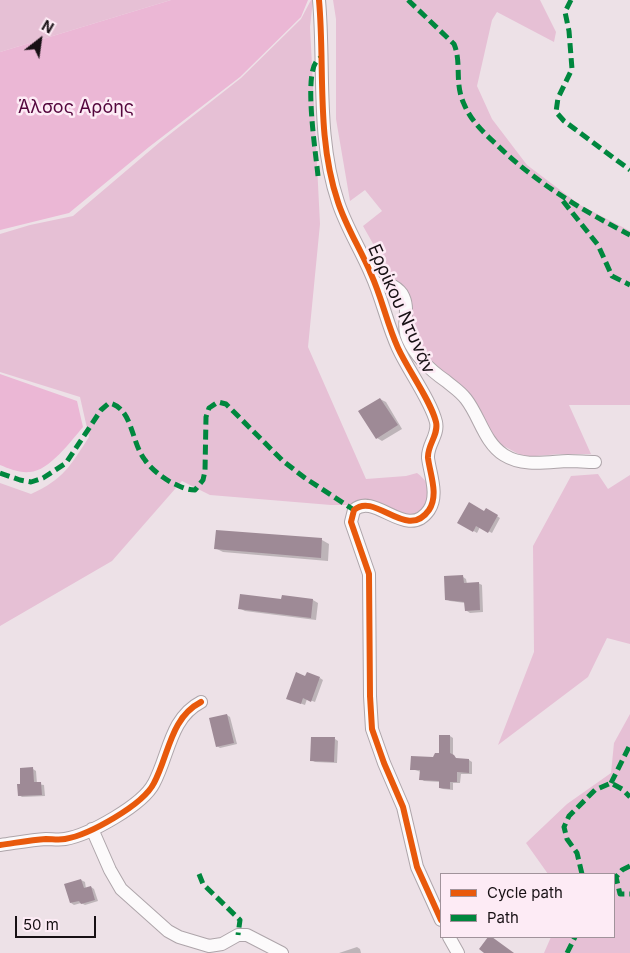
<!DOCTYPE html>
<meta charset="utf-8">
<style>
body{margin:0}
#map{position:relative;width:630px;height:953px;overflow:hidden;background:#ede1e7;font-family:Inter,sans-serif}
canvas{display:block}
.legend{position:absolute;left:440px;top:873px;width:175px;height:65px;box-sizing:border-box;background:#fdebf5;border:1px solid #a1939b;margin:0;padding:6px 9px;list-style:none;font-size:15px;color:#171014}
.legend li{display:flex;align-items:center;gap:10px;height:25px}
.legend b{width:25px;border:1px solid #a1939b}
.north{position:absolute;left:15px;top:15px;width:50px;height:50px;-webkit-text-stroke:4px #fdebf5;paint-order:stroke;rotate:30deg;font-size:14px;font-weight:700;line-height:20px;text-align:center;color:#171014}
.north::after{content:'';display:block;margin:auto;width:18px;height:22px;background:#171014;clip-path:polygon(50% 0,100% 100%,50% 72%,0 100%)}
.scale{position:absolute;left:15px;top:916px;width:81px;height:22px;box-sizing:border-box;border:2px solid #171014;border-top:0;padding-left:6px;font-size:15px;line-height:18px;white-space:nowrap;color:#171014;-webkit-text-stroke:4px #fdebf5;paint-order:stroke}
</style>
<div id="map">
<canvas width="630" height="953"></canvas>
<ul class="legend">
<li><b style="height:6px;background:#e8590c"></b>Cycle path</li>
<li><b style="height:6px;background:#00873e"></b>Path</li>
</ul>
<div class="north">N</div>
<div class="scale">50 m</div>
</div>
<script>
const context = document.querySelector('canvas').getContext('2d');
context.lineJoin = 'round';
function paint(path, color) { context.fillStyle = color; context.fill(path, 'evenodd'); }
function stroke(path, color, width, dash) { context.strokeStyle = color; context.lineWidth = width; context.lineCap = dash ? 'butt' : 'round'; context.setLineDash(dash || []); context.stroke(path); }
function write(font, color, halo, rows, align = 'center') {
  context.font = font + ' Inter,sans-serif'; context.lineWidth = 5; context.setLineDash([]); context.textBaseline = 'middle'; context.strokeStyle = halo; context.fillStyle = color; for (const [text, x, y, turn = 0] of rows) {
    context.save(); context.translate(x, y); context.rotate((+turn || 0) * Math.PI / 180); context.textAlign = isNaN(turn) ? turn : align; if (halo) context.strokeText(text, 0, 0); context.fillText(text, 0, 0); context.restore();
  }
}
paint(new Path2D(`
 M0,0H171L0,52Z
 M311,0H313L310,27L320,224L308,347L366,479L406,476L417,473C434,486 429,493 423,510L409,516L366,500H358L349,505H331L210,495L182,481L112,561L0,626V483L31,494C64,479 70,466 89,437L80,397L0,372V234L30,225L73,216L160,142L241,78L301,19Z
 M333,0H540L556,32L554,42L497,12L492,20L477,86L492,119L527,165L580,205L630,231V405H569L591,454H560L524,457L500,444L436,368L424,355L417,344L413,334L411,299L406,290L393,279L363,226L382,211L365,190L350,201L336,119V19Z
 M598,474L608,489L630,475V644L607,638L588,677L498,745L534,652L533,546L571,476Z
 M630,714V953H544L551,937H614V874H548L526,843L567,804L611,773L614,743Z`), '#e6c0d5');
paint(new Path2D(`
 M171,0H308L301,17L240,77L149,147L69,213L0,230V52Z
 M0,374L77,401L83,427C71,441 49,471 30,472C19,473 10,469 0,465Z`), '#ebb7d5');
paint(new Path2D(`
 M380,399L386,402L402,429L382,441L377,438Z
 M486,509L500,518L492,533L480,527L477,533L459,522L484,513Z
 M322,540L329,544L328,561L223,552L215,548Z
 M463,577L466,579L467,584L478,583L482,585L483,612L470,613L467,611L465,603L450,601L446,599Z
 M282,600H313L318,603L316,620L245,611L239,608Z
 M320,678L323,680L315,702L307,699L305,705L291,700Z
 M227,715L230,717L237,744L220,748L217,746Z
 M450,736L453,738V756L458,760H469L472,762V774H461L460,783H453V790L443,789L440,788V782L424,781L421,779V772L412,769L441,754Z
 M335,739L338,741L337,763L315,762L311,760Z
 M33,769L36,771L37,784L44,785L45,796L22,797L19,795L22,785Z
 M81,880L85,882L86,889L91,887L94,889L98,901L85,905L81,903L74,905L71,903Z
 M357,947L360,949L361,953H339Z`), '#0003');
paint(new Path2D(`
 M380,398L398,425L376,439L358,411Z
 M469,502L484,511L486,508L498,515L488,533L476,526L473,532L457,523Z
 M216,530L322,538L321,558L214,549Z
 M463,575L464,583L479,582L480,610L465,611L464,602L445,600L444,576Z
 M240,594L281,599L282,595L313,599L311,618L238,609Z
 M296,672L305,676L307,672L320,677L311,702L303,698L301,704L286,699Z
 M227,714L234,743L216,747L209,718Z
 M439,735H450V753L454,755L456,758L469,759V773L457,772V782H450V789L439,788V781L419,780L420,770H410L411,756L433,757L435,753H439Z
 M311,737H335L334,762L310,761Z
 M33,767L34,782H41L42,795L18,796L17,784H20V768Z
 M81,879L84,888L91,886L95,900L81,904L79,901L70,903L64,884Z
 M488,937H492L514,953H484L479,949Z`), '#9e8a96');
const street = new Path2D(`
 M319,0C325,67 316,137 338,202C346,227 361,250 371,274C382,298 387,324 398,348C408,370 431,401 436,422C439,435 427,445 428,458C430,474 439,495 429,510C407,542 375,491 354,510L351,522L369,574L370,696L372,729L384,763L403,807L417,867L441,920
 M375,284C386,283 395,284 402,294C411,309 401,325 408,339C416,357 430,370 446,381C453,387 460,391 466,399C480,417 484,442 504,455C523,467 547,462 568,461C577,461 586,462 595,462
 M92,829L110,870L121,889L168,931L179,937L209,946L222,944L238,935H247L282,953
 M0,845C15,843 31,840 46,839C52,839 59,840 65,839C89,835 143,805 154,783C169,755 170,718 201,702
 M449,937L458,953`);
stroke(street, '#aea5aa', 14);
stroke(street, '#fcfafb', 12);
stroke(new Path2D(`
 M408,0L454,44C462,63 454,83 464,104C471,121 483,132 497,145C536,183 582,210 630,235
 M571,0L565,12L569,31L572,69L558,98L556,112L564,121L630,170
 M318,176C316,154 304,79 316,62C317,60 319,59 321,57
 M563,201L598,245L612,276L630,285
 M0,473L20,480L31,482L43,478L66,463L101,410L109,403C133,408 131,443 145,460C151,469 163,478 172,483C180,486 186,490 195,490L203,480L205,471L206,417L209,408L218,402L226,404L283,461L305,478L354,510
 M611,783L630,745
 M630,866L622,870L616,877L620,894H630
 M199,874L203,884L240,920L238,935
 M582,874L577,853L567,839L564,827L569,816L595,790L611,783L622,789L630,797
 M567,953L575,937`), '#00873e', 5, [10, 5]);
stroke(new Path2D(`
 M319,0C325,67 316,137 338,202C346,227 361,250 371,274C382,298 387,324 398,348C408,370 431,401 436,422C439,435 427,445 428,458C430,474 439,495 429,510C407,542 375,491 354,510L351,522L369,574L370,696L372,729L384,763L403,807L417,867L441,920
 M0,845C15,843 31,840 46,839C52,839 59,840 65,839C89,835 143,805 154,783C169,755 170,718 201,702`), '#e8590c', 6);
write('18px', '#54063d', '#fdebf5', [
 ["Άλσος Αρόης",76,108]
]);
write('18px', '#171014', '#fdebf5', [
 ["Ερρίκου Ντυνάν",401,309,66]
]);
</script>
